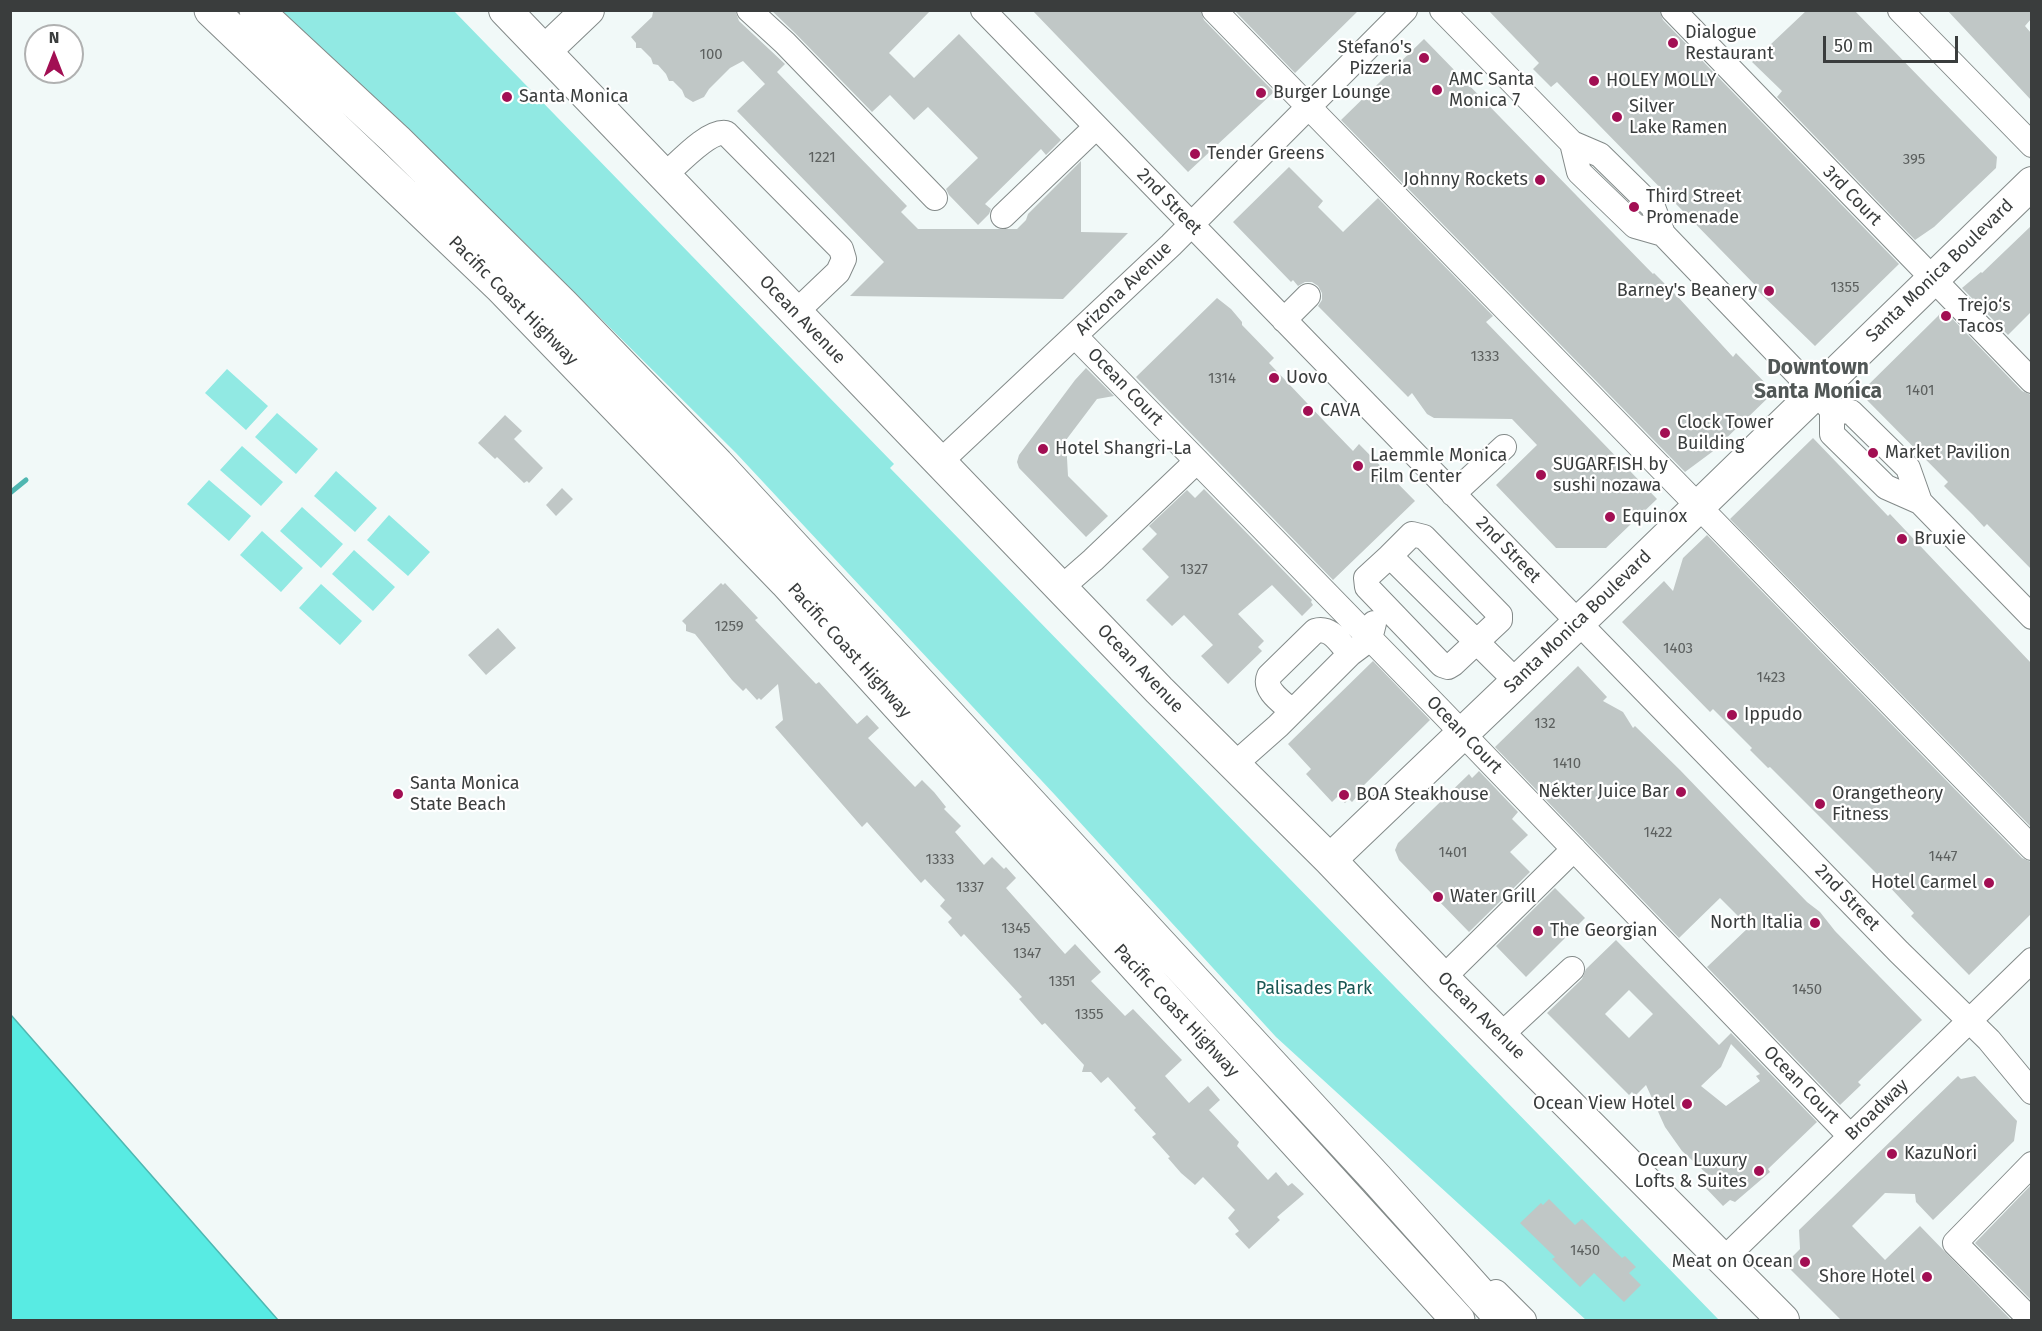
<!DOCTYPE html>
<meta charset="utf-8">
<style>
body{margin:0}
#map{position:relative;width:2042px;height:1331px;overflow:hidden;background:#f1f9f8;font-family:"Fira Sans",sans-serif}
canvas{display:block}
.frame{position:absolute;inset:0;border:12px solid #3a3d3d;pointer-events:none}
.north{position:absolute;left:24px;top:24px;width:60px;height:60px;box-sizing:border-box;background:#fff;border:2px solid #b0b1b1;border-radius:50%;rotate:0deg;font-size:16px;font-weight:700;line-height:24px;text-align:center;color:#3a3d3d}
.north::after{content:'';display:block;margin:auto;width:21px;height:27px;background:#a20f53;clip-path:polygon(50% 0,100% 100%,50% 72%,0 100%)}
.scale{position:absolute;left:1823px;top:36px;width:135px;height:27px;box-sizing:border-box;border:3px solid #3a3d3d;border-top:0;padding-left:8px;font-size:18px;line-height:21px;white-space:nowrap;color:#3a3d3d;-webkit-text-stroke:4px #fff;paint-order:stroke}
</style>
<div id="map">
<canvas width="2042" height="1331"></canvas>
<div class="frame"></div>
<div class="north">N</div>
<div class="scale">50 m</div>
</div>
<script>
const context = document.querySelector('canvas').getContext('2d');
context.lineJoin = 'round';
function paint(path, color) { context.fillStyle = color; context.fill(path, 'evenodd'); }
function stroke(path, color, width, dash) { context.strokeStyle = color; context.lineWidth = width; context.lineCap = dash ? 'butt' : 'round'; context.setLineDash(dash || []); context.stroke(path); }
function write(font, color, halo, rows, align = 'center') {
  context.font = font + ' "Fira Sans",sans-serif'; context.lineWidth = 4.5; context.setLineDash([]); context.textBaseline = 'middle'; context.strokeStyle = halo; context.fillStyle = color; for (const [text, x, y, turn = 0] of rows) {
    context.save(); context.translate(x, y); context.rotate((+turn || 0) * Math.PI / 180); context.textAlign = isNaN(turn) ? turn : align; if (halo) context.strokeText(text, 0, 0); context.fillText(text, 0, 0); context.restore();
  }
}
paint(new Path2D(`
 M280,11H454L894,464L890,468L1719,1320H1586L1276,1037L1055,795L736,453L518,236Z
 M227,369L268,406L246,430L205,393Z
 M277,413L318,449L296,474L255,437Z
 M242,446L283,482L261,506L220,470Z
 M336,471L377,508L355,532L314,496Z
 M209,480L251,516L229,541L187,504Z
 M302,507L343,544L321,568L280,531Z
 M389,515L430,552L408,576L367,540Z
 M262,531L303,568L281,592L240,555Z
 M354,550L395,587L373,611L332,574Z
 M321,584L362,621L340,645L299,608Z`), '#91e9e3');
const water = new Path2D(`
 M11,1015L278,1320H11Z`);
paint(water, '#58ebe3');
stroke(water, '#4fb7b1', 1.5);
stroke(new Path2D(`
 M10,493L26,480`), '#4fb7b1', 5);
paint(new Path2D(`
 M660,10H735L739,21L785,64L777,72L907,206L901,212L918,229H1017L1026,220L1028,214L1081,161V232L1128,233L1063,299L850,296L884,262L737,111L765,84L743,61L730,68L709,89L704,97L693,102L685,97L682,90L673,81H669L666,74L658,65L653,64L651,58L641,48H636V43L631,37L652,17L653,12Z
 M771,10H931L889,53L914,78L959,34L1061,140L1046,155L1041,149L985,204L991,209L989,214L978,225L949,195L946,189L978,158L928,107L914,120L890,95L872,112L795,33Z
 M1032,10H1200L1204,20L1274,92L1188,172Z
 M1234,10H1359L1295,73Z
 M1488,10H1659L1663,20L1899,264L1815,346L1756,289L1757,287L1557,82L1551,87L1533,69L1539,63Z
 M1807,10H1854L1997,157L1996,168L1934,227L1915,240L1777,97L1782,91L1752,62Z
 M1947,10H2031V19L2025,26L2031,33V100Z
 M1424,39L1653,274L1654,273L1678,297L1733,357L1736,353L1774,392L1712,452L1685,472L1341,120Z
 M1289,167L1323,201L1318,207L1343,232L1378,198L1493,316L1486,322L1657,499L1606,548H1556L1496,485L1537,445L1512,419L1434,418L1427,414L1412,393L1408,397L1318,306L1322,300V293L1318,286L1312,282H1305L1298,286L1293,280L1291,282L1233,222Z
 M2031,226V312L2008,335L1962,288L1981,272L1982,273Z
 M1217,298L1231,309L1242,322V325L1274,358L1269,363L1325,422L1353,451L1359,444L1415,501L1333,580L1136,377Z
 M1943,309L2022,391L2031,395V569L1987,524L1984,527L1973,515L1944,486L1948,482L1860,393L1938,316Z
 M1086,368L1114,396L1097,399L1066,440L1068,476L1108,516L1086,537L1019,468L1017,462L1019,455L1075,380Z
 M505,415L522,431L514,439L543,468L529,483L527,481L524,483L497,457L495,459L478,443Z
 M1813,438L1888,516L1890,514L2031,663V827L1730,519Z
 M562,488L573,499L556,516L546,505Z
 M1204,489L1312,600L1311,602L1313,605L1302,616L1272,585L1238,614L1264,641L1258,647L1262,651L1228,684L1201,656L1213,645L1184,615L1172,626L1146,600L1169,577L1142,549L1157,534L1149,526L1187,490L1195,498Z
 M1707,535L2022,858L2031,862V914L1969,975L1911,916L1914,913L1885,882L1770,767L1768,768L1750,750L1752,748L1713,709L1710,712L1622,622L1664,581L1673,591L1683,558Z
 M721,583L723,585L725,583L758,618L755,620L816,684L819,682L857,724L867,715L879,728L868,738L915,787L922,780L934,792L946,807L944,809L961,826L955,832L984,865L992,857L1004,869L1006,867L1016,878L1006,888L1065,954L1075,944L1101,972L1091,981L1125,1016L1133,1009L1182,1060L1165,1076L1189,1103L1208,1086L1220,1100L1209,1110L1239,1142L1237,1146L1268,1180L1276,1172L1288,1186L1292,1183L1304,1194L1277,1217L1280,1220L1249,1249L1235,1234L1239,1231L1228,1218L1235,1210L1203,1177L1195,1185L1181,1173L1168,1158L1170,1157L1152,1137L1156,1134L1134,1110L1136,1108L1108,1077L1101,1083L1091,1072H1082L1084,1065L1045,1023L1042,1025L1019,999L1022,997L976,947L964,934L961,937L948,922L952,918L940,906L945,900L925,879L921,883L867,822L862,827L775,727L783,720L778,684L761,700L759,698L757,700L746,688L743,691L732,680L695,634L686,631V625L682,621Z
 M498,628L516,648L486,675L468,655Z
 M1373,661L1430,720L1360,789L1362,791L1352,802L1349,799L1345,803L1338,796L1332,802L1306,774L1311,769L1288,744Z
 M1578,666L1607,697L1603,701L1623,712L1633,728L1635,726L1680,770L1807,902L1820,912L1835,931L1922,1020L1858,1082L1861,1085L1840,1105L1707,967L1749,927L1720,898L1679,938L1495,747Z
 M1479,771L1518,812L1512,819L1528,835L1510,852L1530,872L1469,932L1399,860L1395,850L1398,843L1469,774L1472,778Z
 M1555,888L1585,918L1526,977L1496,946Z
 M1616,940L1719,1045L1731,1033L1817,1122L1768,1169L1770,1172L1735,1202L1730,1200L1723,1206L1701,1183L1707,1177L1704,1174L1705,1172L1682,1151L1665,1127L1646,1085L1635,1096L1632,1092L1629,1095L1547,1013L1582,979L1586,969ZM1629,990L1653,1014L1629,1038L1605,1014ZM1731,1044L1760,1074L1756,1076L1760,1081L1726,1106L1701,1086L1721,1067Z
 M1958,1076L1961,1079L1975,1076L2017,1121L2014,1141L1933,1220L1916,1202L1915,1194L1885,1193L1852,1226L1885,1260L1920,1226L2011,1320H1841L1785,1264L1800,1249L1799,1230Z
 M2031,1185V1300L1975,1243Z
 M1549,1199L1575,1225L1582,1219L1622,1258L1625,1256L1636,1267L1629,1273L1641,1285L1624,1302L1594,1273L1580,1287L1552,1259L1555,1257L1520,1223L1541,1203L1543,1205Z`), '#c0c7c6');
const minor = new Path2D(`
 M749,10L785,43L935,198
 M983,10L1899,952L1989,1040L2032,1092
 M1214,10L2032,848
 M1442,10L1572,143L1600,155L1653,207L1663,234L1832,410L1851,412L1908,468L1920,502L2032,617
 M1673,10L2032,381
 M1900,10L2032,145
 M1572,143L1579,172L1635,226L1663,234
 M664,176C678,164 708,130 726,133L841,249L844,259L838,272L795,313
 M1003,216L1096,127
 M1284,320L1308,296
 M1075,336L1439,709L1850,1136
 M1832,410V434L1886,487L1920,502
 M940,462L1171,245L1405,10
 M1453,494L1504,447
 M1390,556L1366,578L1367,587L1442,665L1448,667L1453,664L1500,620V615L1424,537L1412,534L1390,556L1516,681
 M1061,588L1093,560L1197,461
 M1292,711C1282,702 1263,690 1269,676L1315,631C1331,626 1340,643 1350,654
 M1235,764L1278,726L1350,654L1370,639L1374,623
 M1443,978L1574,849
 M1501,1035L1572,969
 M1723,1260L2032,960
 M1496,1292L1524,1320
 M2031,1320L1955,1243L2032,1164`);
const major = new Path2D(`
 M505,10L1159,690L1330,860L1443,978L1783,1320
 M545,51L588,10
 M1330,860L1598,604L2032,183`);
const highway = new Path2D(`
 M211,10L501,287L786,582L1458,1320
 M256,10L396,140L563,305L717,464L1376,1178L1503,1320`);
stroke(minor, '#838a89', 26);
stroke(major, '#838a89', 34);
stroke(highway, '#838a89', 35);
stroke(minor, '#fff', 24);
stroke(major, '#fff', 32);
stroke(highway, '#fff', 33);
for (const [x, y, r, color] of [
 [1673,43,6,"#a20f53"],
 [1424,58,6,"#a20f53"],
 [1594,81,6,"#a20f53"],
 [1437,90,6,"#a20f53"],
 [1261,93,6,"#a20f53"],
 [507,97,6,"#a20f53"],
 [1617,117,6,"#a20f53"],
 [1195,154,6,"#a20f53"],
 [1540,180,6,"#a20f53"],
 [1634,207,6,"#a20f53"],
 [1769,291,6,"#a20f53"],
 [1946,316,6,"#a20f53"],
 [1274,378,6,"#a20f53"],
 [1308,411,6,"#a20f53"],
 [1665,433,6,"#a20f53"],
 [1043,449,6,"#a20f53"],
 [1873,453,6,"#a20f53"],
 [1358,466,6,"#a20f53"],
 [1541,475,6,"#a20f53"],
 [1610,517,6,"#a20f53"],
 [1902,539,6,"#a20f53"],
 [1732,715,6,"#a20f53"],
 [1681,792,6,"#a20f53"],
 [398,794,6,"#a20f53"],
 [1344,795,6,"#a20f53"],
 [1820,804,6,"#a20f53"],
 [1989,883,6,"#a20f53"],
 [1438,897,6,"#a20f53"],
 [1815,923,6,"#a20f53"],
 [1538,931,6,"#a20f53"],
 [1687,1104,6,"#a20f53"],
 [1892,1154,6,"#a20f53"],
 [1759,1171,6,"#a20f53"],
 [1805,1262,6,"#a20f53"],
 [1927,1277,6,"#a20f53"]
]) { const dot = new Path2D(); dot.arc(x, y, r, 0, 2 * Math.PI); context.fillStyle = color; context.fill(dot); stroke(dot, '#fff', 2); }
write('15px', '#5c605f', null, [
 ["100",711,55],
 ["1221",822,158],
 ["395",1914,160],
 ["1355",1845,288],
 ["1333",1485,357],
 ["1314",1222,379],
 ["1401",1920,391],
 ["1327",1194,570],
 ["1259",729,627],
 ["1403",1678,649],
 ["1423",1771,678],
 ["132",1545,724],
 ["1410",1567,764],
 ["1422",1658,833],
 ["1401",1453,853],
 ["1447",1943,857],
 ["1333",940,860],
 ["1337",970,888],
 ["1345",1016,929],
 ["1347",1027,954],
 ["1351",1062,982],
 ["1450",1807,990],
 ["1355",1089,1015],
 ["1450",1585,1251]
]);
write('18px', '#3a3d3d', '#fff', [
 ["Dialogue",1685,33],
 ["Restaurant",1685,54],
 ["Stefano's",1412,48,"right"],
 ["Pizzeria",1412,69,"right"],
 ["AMC Santa",1449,80],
 ["Monica 7",1449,101],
 ["HOLEY MOLLY",1606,81],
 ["Burger Lounge",1273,93],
 ["Santa Monica",519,97],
 ["Silver",1629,107],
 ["Lake Ramen",1629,128],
 ["Tender Greens",1207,154],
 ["Johnny Rockets",1528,180,"right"],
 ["Third Street",1646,197],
 ["Promenade",1646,218],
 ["Barney's Beanery",1757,291,"right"],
 ["Trejo‘s",1958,306],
 ["Tacos",1958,327],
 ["Uovo",1286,378],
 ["CAVA",1320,411],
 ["Clock Tower",1677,423],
 ["Building",1677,444],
 ["Hotel Shangri-La",1055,449],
 ["Market Pavilion",1885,453],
 ["Laemmle Monica",1370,456],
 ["Film Center",1370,477],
 ["SUGARFISH by",1553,465],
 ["sushi nozawa",1553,486],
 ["Equinox",1622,517],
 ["Bruxie",1914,539],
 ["Ippudo",1744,715],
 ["Santa Monica",410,784],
 ["State Beach",410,805],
 ["Nékter Juice Bar",1669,792,"right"],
 ["Orangetheory",1832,794],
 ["Fitness",1832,815],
 ["BOA Steakhouse",1356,795],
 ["Hotel Carmel",1977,883,"right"],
 ["Water Grill",1450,897],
 ["North Italia",1803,923,"right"],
 ["The Georgian",1550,931],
 ["Ocean View Hotel",1675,1104,"right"],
 ["KazuNori",1904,1154],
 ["Ocean Luxury",1747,1161,"right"],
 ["Lofts & Suites",1747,1182,"right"],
 ["Meat on Ocean",1793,1262,"right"],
 ["Shore Hotel",1915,1277,"right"]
], 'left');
write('18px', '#3a3d3d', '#fff', [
 ["3rd Court",1852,196,46],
 ["2nd Street",1169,202,46],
 ["Santa Monica Boulevard",1940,271,-44],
 ["Arizona Avenue",1124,289,-44],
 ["Pacific Coast Highway",513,301,45],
 ["Ocean Avenue",802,320,46],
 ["Ocean Court",1125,387,46],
 ["2nd Street",1508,550,46],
 ["Santa Monica Boulevard",1578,622,-44],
 ["Pacific Coast Highway",849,651,48],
 ["Ocean Avenue",1140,669,46],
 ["Ocean Court",1464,735,46],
 ["2nd Street",1847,898,46],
 ["Pacific Coast Highway",1176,1011,47],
 ["Ocean Avenue",1481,1016,45],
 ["Ocean Court",1801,1085,46],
 ["Broadway",1877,1110,-44]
]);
write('18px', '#185653', '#fff', [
 ["Palisades Park",1314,989]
]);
write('bold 21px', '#515756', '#fff', [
 ["Downtown",1818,368],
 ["Santa Monica",1818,392]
]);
</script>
